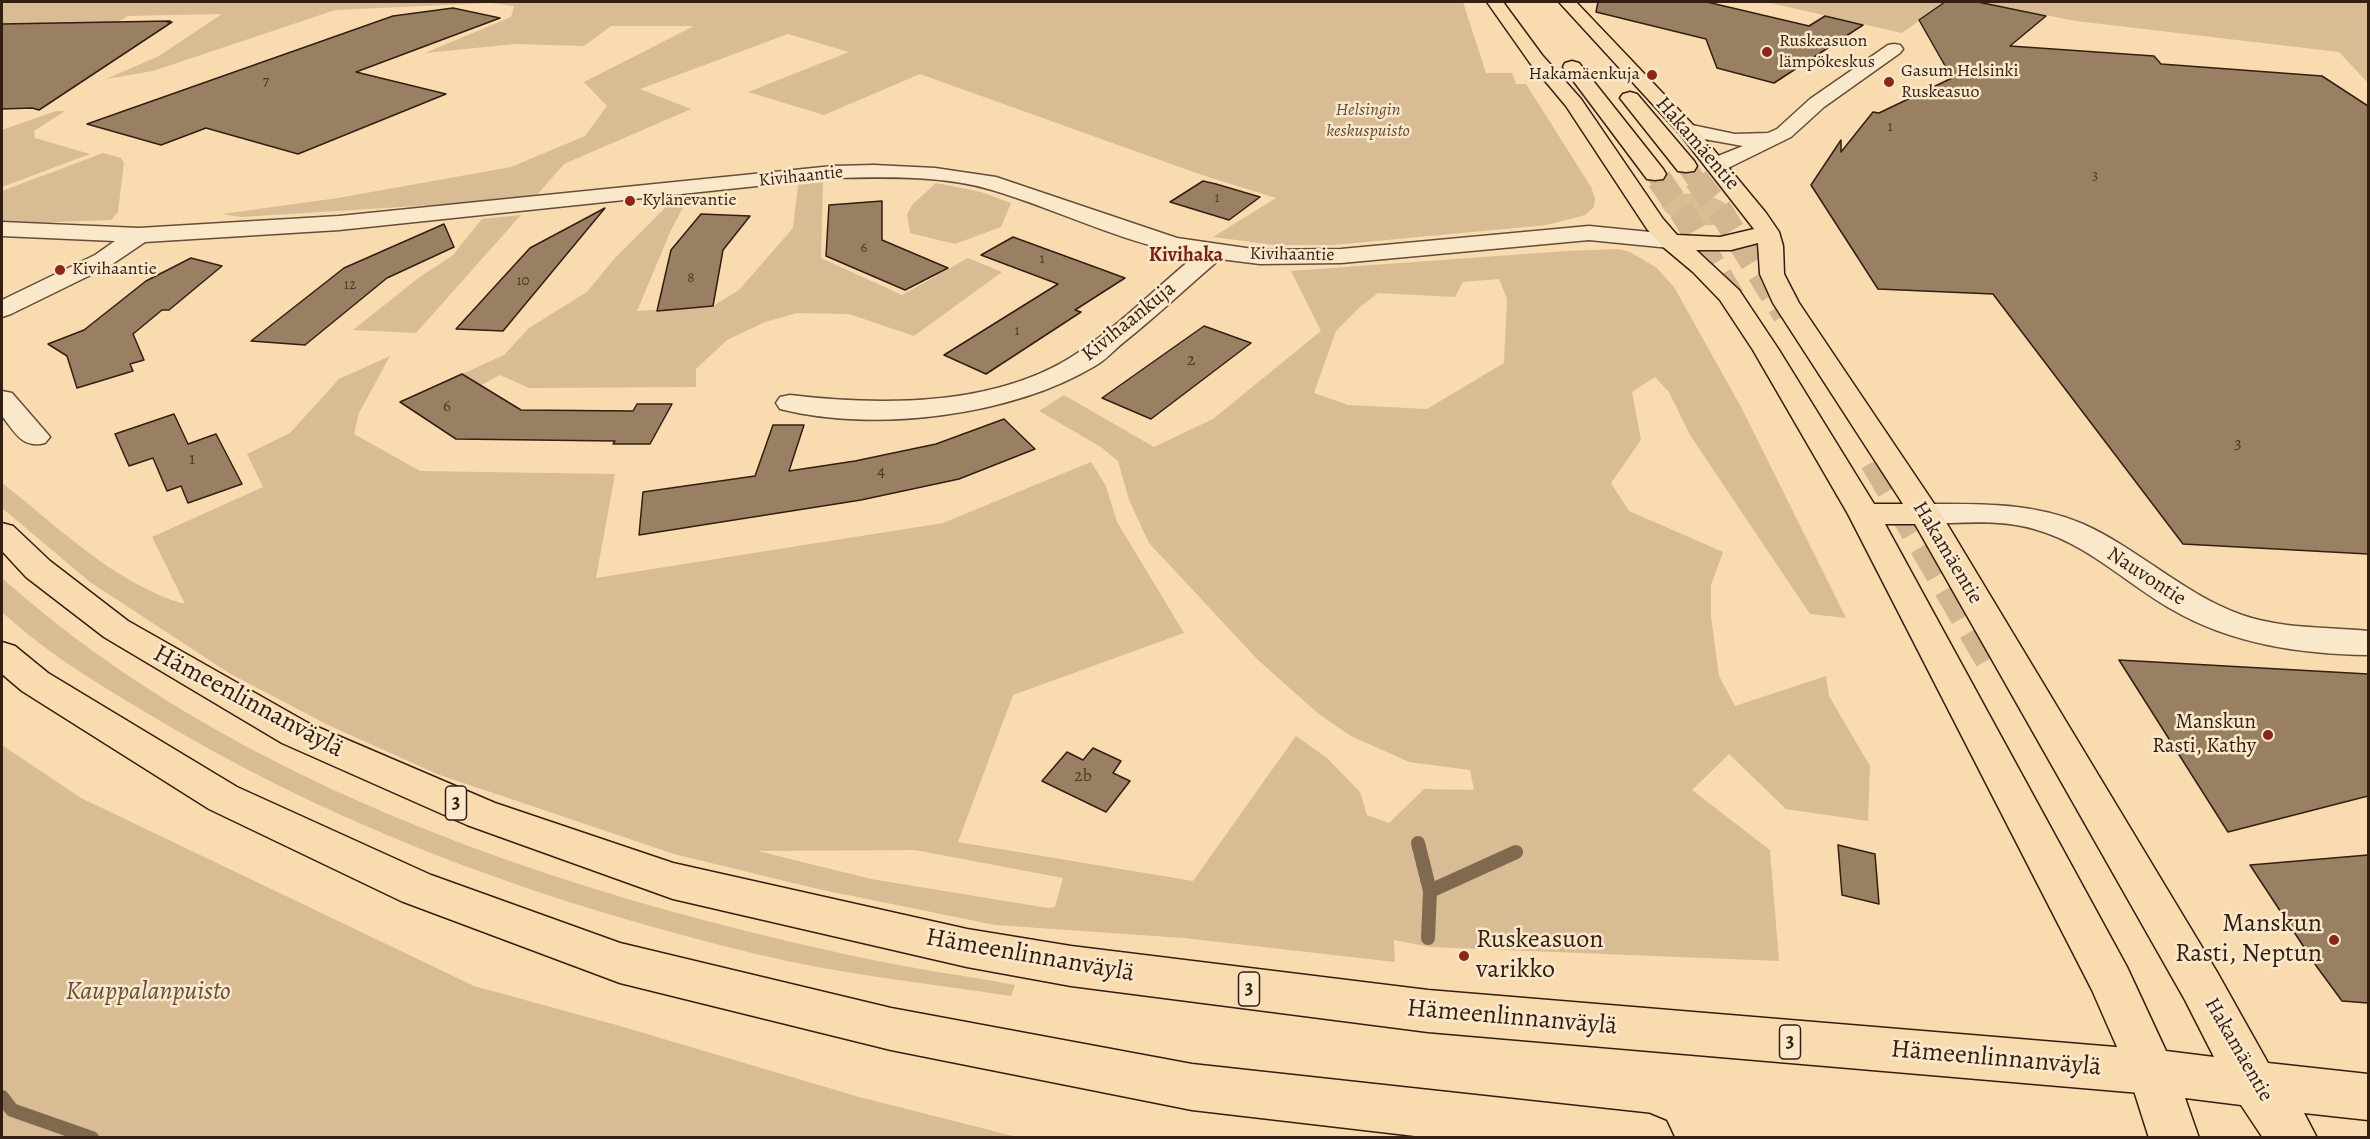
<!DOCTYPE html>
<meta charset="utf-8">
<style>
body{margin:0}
#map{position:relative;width:2370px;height:1139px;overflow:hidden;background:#f8dcaf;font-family:Alegreya,serif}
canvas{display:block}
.frame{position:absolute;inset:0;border:3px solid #341d11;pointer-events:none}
</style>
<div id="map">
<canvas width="2370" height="1139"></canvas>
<div class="frame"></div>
</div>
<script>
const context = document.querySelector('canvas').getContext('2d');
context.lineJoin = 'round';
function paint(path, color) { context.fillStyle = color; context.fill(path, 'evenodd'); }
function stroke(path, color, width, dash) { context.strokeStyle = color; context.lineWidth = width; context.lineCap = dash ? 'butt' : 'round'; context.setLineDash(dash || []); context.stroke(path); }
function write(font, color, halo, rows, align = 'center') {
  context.font = font + ' Alegreya,serif'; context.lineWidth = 5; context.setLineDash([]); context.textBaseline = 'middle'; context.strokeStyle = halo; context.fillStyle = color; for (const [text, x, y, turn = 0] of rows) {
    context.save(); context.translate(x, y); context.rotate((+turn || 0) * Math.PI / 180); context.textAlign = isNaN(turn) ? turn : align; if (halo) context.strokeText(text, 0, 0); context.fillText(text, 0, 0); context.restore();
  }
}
paint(new Path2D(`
 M2,2H1463L1486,73H1512L1516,84H1526L1591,187L1595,198L1594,207L1585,215L1547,225L1333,245H1275L1213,237L1276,198L1199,174L920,74L824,115L748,92L849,52L788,34L640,89L691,109L564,164L536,196L433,205L241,217L222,214L338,198L511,167L585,136L607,106L584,82L694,26H611L584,46L515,44L425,53L511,17L514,6L490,3L335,10L153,71L106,79L159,56L222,14L128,16L57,58L8,24L2,28Z
 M1766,2H1945L1902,33Z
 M1978,2H2368V83L2339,52L2076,21Z
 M56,111H65L34,131L35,138L90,154L2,187V130Z
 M103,153L121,158L124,163L118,212L111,220L30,223L2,221V191Z
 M823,182L821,258L902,295L968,258L1002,272L914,336L849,314L797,313L765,322L727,340L696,369V387L529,388L500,375L481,385L462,374L504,355L529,328L587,292L614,259L668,205L685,204L671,230L637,311L713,306L739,290L793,228L798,185Z
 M936,183L981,192L1011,203L1001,227L955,244L910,233L907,214L913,204Z
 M1679,194C1698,193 1721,195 1733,211L1734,216C1721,233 1666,225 1661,204L1663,199Z
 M521,215L416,333L353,330L421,276L452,256L482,219Z
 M1618,249L1630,252L1657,268L1674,287L1741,407L1846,618L1810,614L1690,435L1669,392L1655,377L1632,392L1641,440L1611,483L1629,511L1723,552L1711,585V616L1719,676L1735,706L1826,676L1829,696L1870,766L1868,821L1786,809L1729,754L1692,790L1770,850L1779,961L1430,947L1394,940L1395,962L1184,938L995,925L818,889L674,854L437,774L328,725L229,673L90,582L2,508V483C57,526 118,586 185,604L152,537L263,487L247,454L290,433L339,379L390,356L359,413L354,434L420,471L615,474L596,578L943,523L1091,462L1106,486L1117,522L1184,633L1013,695L958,842L1193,881L1296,736L1327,758L1360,792L1367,815L1389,823L1424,789L1474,790L1470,770L1409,762L1351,736L1320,715L1258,660L1149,543L1129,500L1118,461L1101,447L1039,411L1064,395L1154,447L1213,419L1321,331L1291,271L1566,251ZM1499,279L1507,299L1504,363L1427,409L1348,405L1314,393L1336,331L1360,307L1378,293L1455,297L1463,282ZM915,850L1063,878L1055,907L1048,908L871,879L758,851Z
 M2,578C235,787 571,897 873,960C920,970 968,976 1015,985L1011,996C926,983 839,974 756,954C553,905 355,835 174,729C115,694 53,659 2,612Z
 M2,745L81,798L474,986L620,1026L859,1097L1017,1137H2Z`), '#d7bc94');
stroke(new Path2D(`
 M1418,843L1430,891L1428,938
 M1430,891L1516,852
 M2,1097L12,1110L92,1138`), '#81694f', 14);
const building = new Path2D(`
 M1598,2H1707L1809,26L1825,16L1863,25L1774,83L1717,68L1706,39L1596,12Z
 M1945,2H1978L2046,16L2010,46L2154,56L2161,64L2322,76L2368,106V554L2183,544L1993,294L1878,289L1811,185L1841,140V152L1873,112L1879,113L1952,78L1919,20Z
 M453,8L500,18L356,72L446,94L298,154L206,128L161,145L87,124L393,16Z
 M170,21L167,22H172L39,110L32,108L2,109V24Z
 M1203,181L1216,184L1260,197L1229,220L1170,202Z
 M882,201V240L948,268L905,290L826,256L829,205Z
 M605,208L503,331L456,329L530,248Z
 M701,214L750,216L723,250L713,306L657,311L671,250Z
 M444,224L454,247L387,278L305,345L251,341L344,268Z
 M1013,237L1125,278L1075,310L1081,312L986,374L944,355L1058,284L981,255Z
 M191,258L222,266L169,310H162L133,334L144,360L130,364L133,371L77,388L67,356L48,344L84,330L146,281Z
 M1204,326L1251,343L1151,419L1102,398Z
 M462,374L521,410L633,411L637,404H672L650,444H613L615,441L456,439L400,402Z
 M174,414L188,444L216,434L242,484L188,503L181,486L167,491L153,458L129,466L115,434Z
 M1004,419L1035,449L959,479L861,500L639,535L643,492L755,476L773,425H804L789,471L855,461L936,444Z
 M2119,660L2368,674V796L2228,832Z
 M1093,748L1121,761L1113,773L1130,781L1106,812L1042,781L1067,752L1083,760Z
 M1838,845L1875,854L1879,904L1842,895Z
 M2368,855V1003L2342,1001L2317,967L2250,865Z`);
paint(building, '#9a8063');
stroke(building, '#341d11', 1.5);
stroke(new Path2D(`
 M1686,166L1697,181
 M1655,174L1660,181`), '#d1b68f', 19, [19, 10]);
stroke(new Path2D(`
 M1659,179L1682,212L1737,305
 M1696,179L1720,210L1785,315`), '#d1b68f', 25, [25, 13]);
stroke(new Path2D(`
 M1876,460L1996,667`), '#d1b68f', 33, [33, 16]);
const minor = new Path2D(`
 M1894,44L1900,45L1903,49L1900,53L1824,107L1791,137L1724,170L1716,171L1708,170L1705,165L1708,160L1743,146L1687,136L1680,134L1677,130L1680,126L1687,124L1735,134L1768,133L1777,129L1810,99L1888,45Z
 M874,165L935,168L996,177L1177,238L1260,250L1341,249L1589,226L1670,234L1678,236L1682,241L1678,246L1670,248L1589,240L1341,263L1260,264L1220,259C1188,286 1157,316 1124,342C1114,350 1106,360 1095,366C1011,416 875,433 780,409L776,403L780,397L790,395C882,406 999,407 1079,352C1121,324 1157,287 1196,255C1125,245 1060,210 992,190C942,175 885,177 833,178L339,230L145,242L111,265L11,314L2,317V300L95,255L115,241L2,236V222L139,228L339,216L833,166Z
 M2,391L12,393L45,431L50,437L45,443C22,449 15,432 2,416Z
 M1925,504C1979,504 2032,502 2083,524C2139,549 2183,594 2242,615C2282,629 2327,627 2368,631V655C2300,654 2231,644 2171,609C2126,583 2086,543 2034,529C1999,519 1960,523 1925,524L1914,521L1909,514L1914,507Z`);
const major = new Path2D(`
 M1487,2H1503L1542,55L1581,99L1663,219L1677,235L1720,237L1754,229L1680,134L1559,2H1576L1694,126L1766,213L1779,232L1783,246L1784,274L1799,303L1941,514L2217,972L2268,1063L2368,1074V1120L2304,1113L2317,1138H2263L2241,1105L2185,1098L2199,1138H2149L2128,1072L2092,990L1848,514L1753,350L1720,300L1693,272L1662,246L1647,229L1566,106L1530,63ZM1758,243L1760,274L1773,303L1903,504H1874L1779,350L1739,290L1696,250H1731ZM1885,524H1915L2185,1000L2214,1057L2166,1051L2127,967Z
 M1572,61L1579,63L1663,169L1666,174L1663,179L1655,180L1647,179L1563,67L1565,63Z
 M1630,92L1637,94L1694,161L1697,166L1694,171L1686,172L1678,171L1620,98L1623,94Z`);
const highway = new Path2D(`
 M2,523L13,526L50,561L128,621L308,723L495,803L673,863L967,929L1071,946L1428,990L2152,1050L2169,1056L2176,1072L2169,1088L2152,1094L1428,1032L1071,986L967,967L673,899L467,825L282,743L104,637L26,577L2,551Z
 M2,642L15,646L48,673L237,787L431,875L620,943L891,1008L1192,1064L1649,1114L1666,1121L1674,1138H1432L1192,1110L891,1050L620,983L401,901L209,809L22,691L2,674Z`);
stroke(minor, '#654d38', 3);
stroke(major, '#341d11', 3);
stroke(highway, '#341d11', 3);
paint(minor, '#fae8cb');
paint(major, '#f8dcaf');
paint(highway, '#f8dcaf');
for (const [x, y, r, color] of [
 [1767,52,6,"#8f2418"],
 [1652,75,6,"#8f2418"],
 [1889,82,6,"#8f2418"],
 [630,201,6,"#8f2418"],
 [60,270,6,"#8f2418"],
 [2268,735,6,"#8f2418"],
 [2334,940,6,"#8f2418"],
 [1464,956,6,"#8f2418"]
]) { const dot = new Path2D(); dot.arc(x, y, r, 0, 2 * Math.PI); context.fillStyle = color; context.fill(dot); stroke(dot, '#fae8cb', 2); }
write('15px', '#4e3626', null, [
 ["7",266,82],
 ["1",1890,127],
 ["3",2095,176],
 ["1",1217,198],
 ["6",864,248],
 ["1",1042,259],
 ["8",691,278],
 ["10",523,281],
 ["12",350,285],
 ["1",1017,331]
]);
write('18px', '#341d11', '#fae8cb', [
 ["Ruskeasuon",1779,42],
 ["lämpökeskus",1779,63],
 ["Gasum Helsinki",1901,72],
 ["Ruskeasuo",1901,93],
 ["Hakamäenkuja",1640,75,"right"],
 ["Kylänevantie",642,201],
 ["Kivihaantie",72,270]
], 'left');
write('italic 18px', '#654d38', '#fae8cb', [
 ["Helsingin",1368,111],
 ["keskuspuisto",1368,132]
]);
write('18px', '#341d11', '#fae8cb', [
 ["Kivihaantie",801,177,-6],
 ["Kivihaantie",1292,255,1]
]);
write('18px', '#4e3626', null, [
 ["2",1191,361],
 ["6",447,407],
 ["3",2238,444],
 ["1",192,460],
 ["4",881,472],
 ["2b",1083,777]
]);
write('bold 20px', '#7a1f14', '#fae8cb', [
 ["Kivihaka",1186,256]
]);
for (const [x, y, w] of [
 [456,803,21],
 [1249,989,21],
 [1790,1042,21]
]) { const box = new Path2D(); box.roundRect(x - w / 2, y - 17, w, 34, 4.5); context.fillStyle = '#fae8cb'; context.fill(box); stroke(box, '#341d11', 1.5); }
write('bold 20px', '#341d11', null, [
 ["3",456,803],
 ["3",1249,989],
 ["3",1790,1042]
]);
write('21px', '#341d11', '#fae8cb', [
 ["Hakamäentie",1697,144,49],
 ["Kivihaankuja",1129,322,-39],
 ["Hakamäentie",1947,553,59],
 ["Nauvontie",2146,577,33],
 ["Hakamäentie",2238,1050,60]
]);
write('21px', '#341d11', '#fae8cb', [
 ["Manskun",2256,723],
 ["Rasti, Kathy",2256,747]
], 'right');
write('26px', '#341d11', '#fae8cb', [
 ["Hämeenlinnanväylä",248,702,28],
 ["Hämeenlinnanväylä",1030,956,10],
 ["Hämeenlinnanväylä",1512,1018,5],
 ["Hämeenlinnanväylä",1996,1059,5]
]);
write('26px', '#341d11', '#fae8cb', [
 ["Manskun",2322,925],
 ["Rasti, Neptun",2322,955],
 ["Ruskeasuon",1476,941,"left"],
 ["varikko",1476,971,"left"]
], 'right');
write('italic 26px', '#654d38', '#fae8cb', [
 ["Kauppalanpuisto",148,993]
]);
</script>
